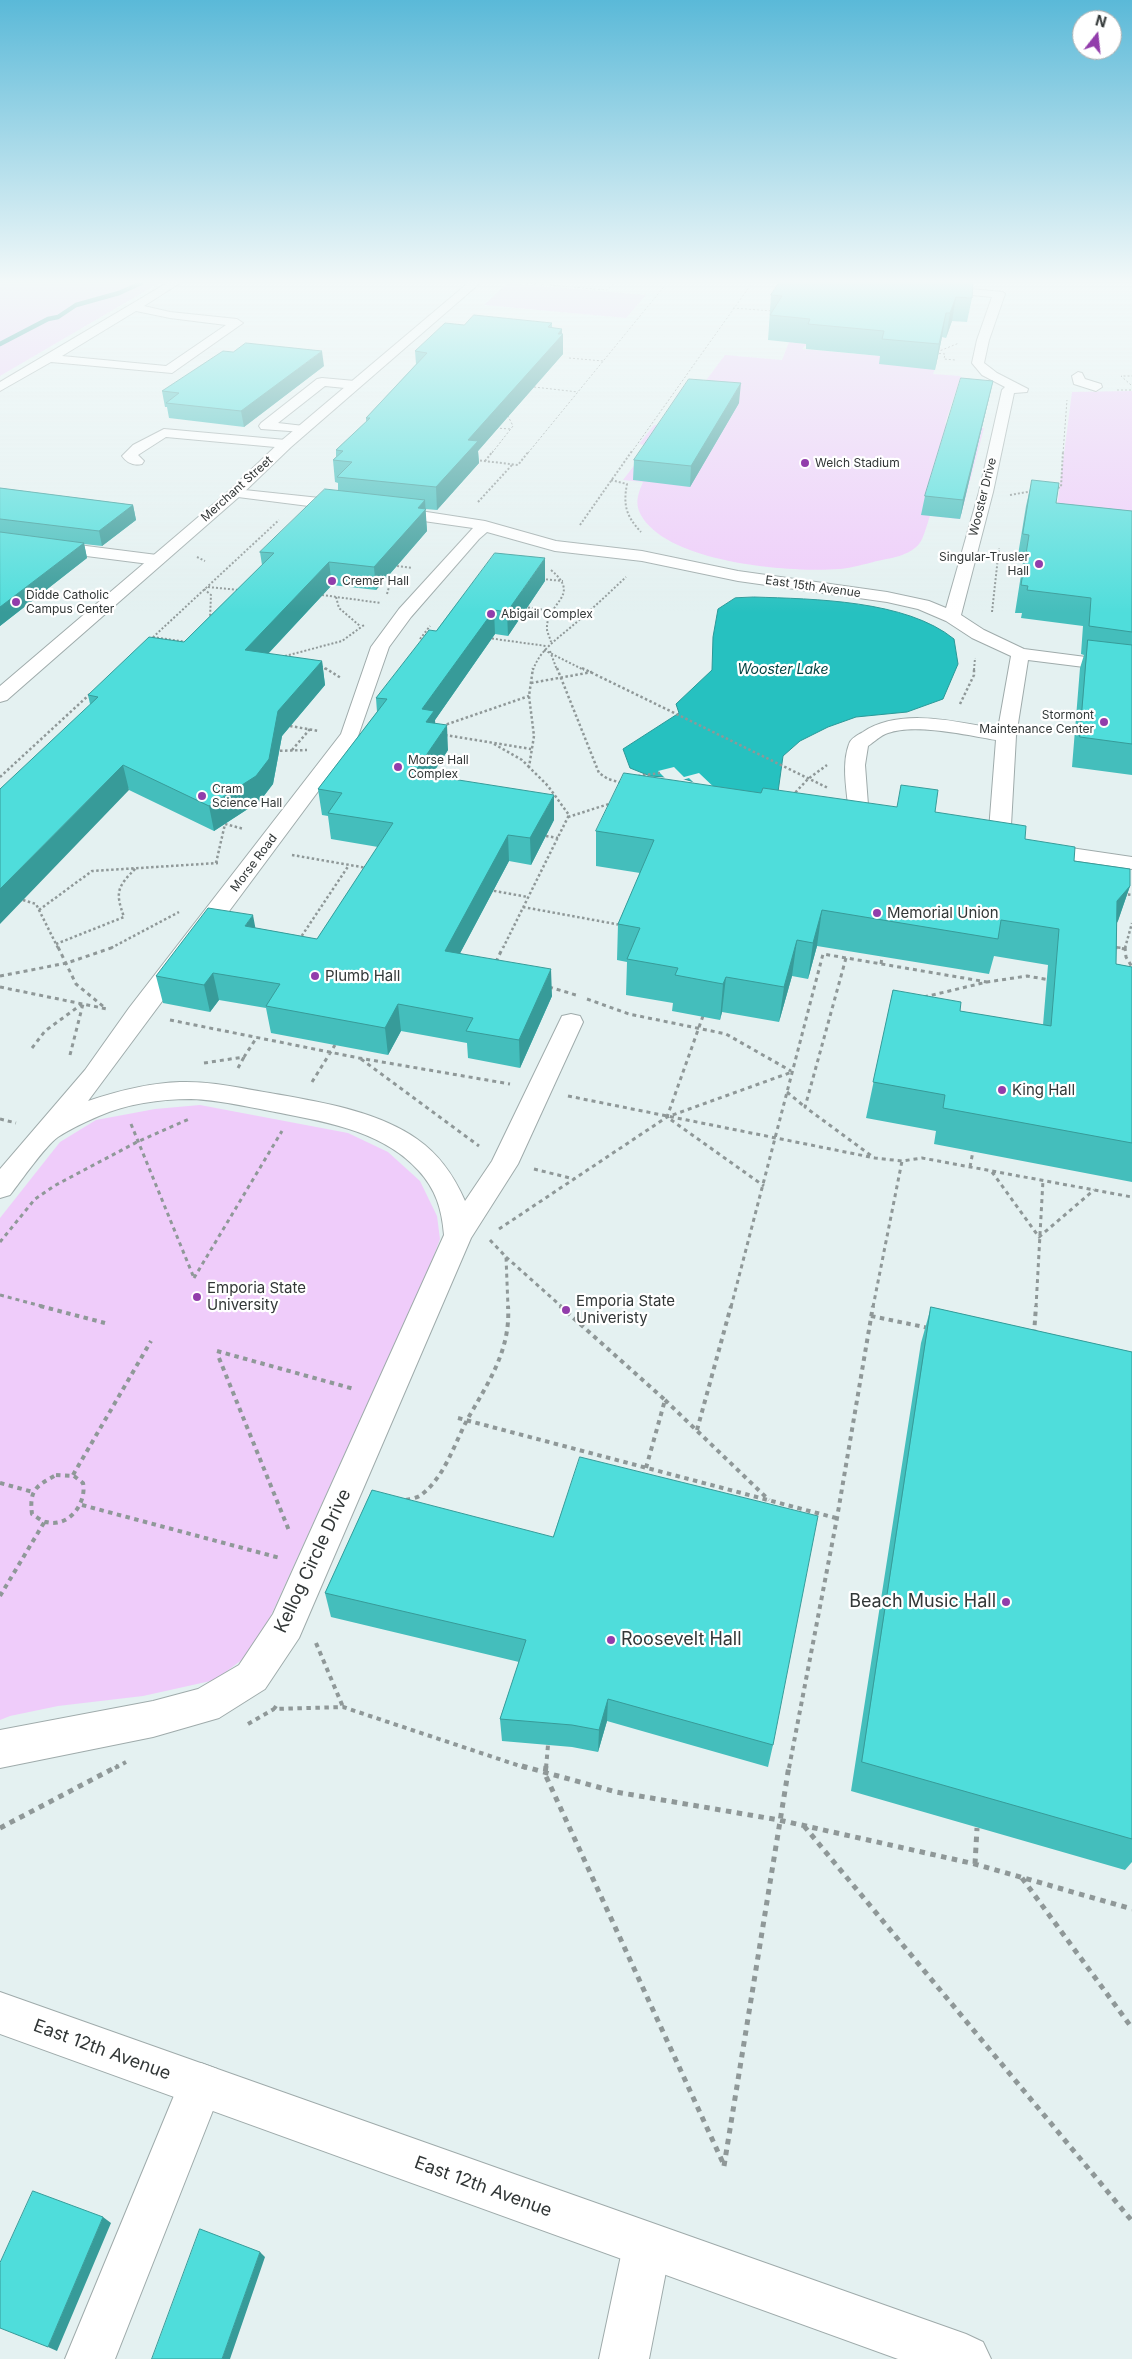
<!DOCTYPE html>
<style>
body{margin:0}
#map{position:relative;width:1132px;height:2359px;overflow:hidden;background:#e4f1f1;font-family:Inter,sans-serif}
canvas{display:block}
.north{position:absolute;left:1072px;top:10px;width:50px;height:50px;box-sizing:border-box;background:#fff;border:1px solid #adafaf;border-radius:50%;rotate:16deg;font-size:14px;font-weight:700;line-height:20px;text-align:center;color:#323737}
.north::after{content:'';display:block;margin:auto;width:18px;height:22px;background:#923dab;clip-path:polygon(50% 0,100% 100%,50% 72%,0 100%)}
</style>
<div id="map">
<canvas width="1132" height="2359"></canvas>
<div class="north">N</div>
</div>
<script>
const context = document.querySelector('canvas').getContext('2d');
context.lineJoin = 'round';
function paint(path, color) { context.fillStyle = color; context.fill(path, 'evenodd'); }
function stroke(path, color, width, dash) { context.strokeStyle = color; context.lineWidth = width; context.lineCap = dash ? 'butt' : 'round'; context.setLineDash(dash || []); context.stroke(path); }
function write(font, color, halo, rows, align = 'center') {
  context.font = font + ' Inter,sans-serif'; context.lineWidth = 4.5; context.setLineDash([]); context.textBaseline = 'middle'; context.strokeStyle = halo; context.fillStyle = color; for (const [text, x, y, turn = 0] of rows) {
    context.save(); context.translate(x, y); context.rotate((+turn || 0) * Math.PI / 180); context.textAlign = isNaN(turn) ? turn : align; if (halo) context.strokeText(text, 0, 0); context.fillText(text, 0, 0); context.restore();
  }
}
paint(new Path2D(`
 M0,283H159L0,376Z
 M508,283L646,295L626,318L484,305Z
 M789,342L807,344L802,349L881,356L935,369L933,374L961,376L945,424L984,428L960,519L930,516C927,524 924,538 919,544C909,556 891,558 877,561C865,564 852,568 840,569C791,573 661,563 639,511C635,501 639,491 643,482L623,480L649,446L639,444L654,425H662L679,401L676,396L687,383H704L725,355L782,360Z
 M1132,391V518L1057,507L1072,392Z
 M200,1105L348,1133L388,1152L420,1181L437,1216L440,1239L430,1266L268,1622L247,1656L215,1680L143,1696L58,1706L10,1716L0,1720V1218L60,1142L96,1120L155,1109Z`), '#efccfa');
const water = new Path2D(`
 M754,597C814,599 906,600 954,639L958,664L943,699L907,712L856,717L828,727L800,741L783,756L778,792L740,796L681,778L650,776L630,768L623,749L679,713L676,704L712,670L713,637L718,609L735,598Z`);
paint(water, '#26c1c0');
stroke(water, '#2a9897', 1);
paint(new Path2D(`
 M674,767L684,777L699,773L719,792L697,786L689,778L679,781L667,780L658,771Z`), '#e4f1f1');
stroke(new Path2D(`
 M0,344L48,319L58,317L76,305L119,293L141,283`), '#2a9897', 4.5);
const minor = new Path2D(`
 M167,283H180L144,306L170,312L237,319L243,323L172,373L51,362L0,391V382ZM136,311L170,318L226,325L166,366L62,356Z
 M936,286L1003,292L1005,294L989,340L984,363L997,373L1028,389L1027,392L1014,393L993,492L961,615L984,630L1024,649L1132,663V673L1028,660L1016,736L1010,843L1007,848L999,849L991,848L988,843L996,740C968,735 914,723 888,733C881,735 874,742 868,746L865,765L868,805L865,809L858,811L851,809L848,805C846,785 842,763 849,744C851,738 858,735 863,732C901,707 956,722 998,729L1011,656L972,638L946,621L918,609L887,602L738,581L642,561L555,551L487,532L479,539L411,617L389,647L357,739L88,1101C118,1091 148,1083 180,1082C211,1081 240,1088 270,1093C319,1102 375,1110 417,1139C440,1155 454,1176 465,1201L492,1161L562,1016L571,1014L580,1016L583,1022L518,1164L471,1238L299,1638L265,1689L219,1718L153,1737L0,1768V1730L153,1701L198,1689L239,1665L273,1614L444,1235C442,1210 436,1189 418,1170C381,1129 320,1121 270,1111C244,1106 218,1100 191,1099C160,1099 127,1104 99,1116C85,1122 70,1129 58,1137C45,1146 21,1181 10,1195L0,1198V1169L85,1070L129,1008L341,734L371,647L399,609L473,528L388,516L380,511L388,506L485,521L556,541L642,551L738,571L887,592L929,601L946,608L979,492L1002,390L1005,387L982,375L972,363L977,340L992,297L932,291V287Z
 M1078,372L1082,373L1085,379L1101,384L1102,387L1096,391L1074,384L1072,376Z
 M322,378L355,381L361,385L355,389L325,386L278,423L304,426L306,429L304,432L261,429L259,426L261,423L317,379Z
 M164,429L286,440L293,444L286,448L166,437L138,455L144,461L142,464C134,466 127,463 122,456L133,445Z
 M235,489L348,501L356,506L348,511L230,496L228,493Z
 M0,535L157,555L163,557L165,560L163,563L157,565L0,545Z
 M1037,843L1132,857V869L1029,854L1026,849L1029,844Z
 M201,2063L217,2069L223,2085L115,2359H65L185,2069Z
 M647,2222L664,2229L671,2246L649,2359H599L623,2246L630,2229Z`);
const major = new Path2D(`
 M468,283H480L291,447L240,496L7,700L0,702V686L230,490L281,441Z
 M0,1992L966,2334L983,2342L991,2359H898L0,2034Z`);
stroke(minor, '#9fabab', 2);
stroke(major, '#9fabab', 2);
stroke(new Path2D(`
 M526,283L607,290L614,283
 M622,283H654
 M733,308L772,311
 M937,352L959,343
 M935,353L945,354L944,359L955,360
 M569,358L603,361
 M1131,385L1121,376H1132
 M534,387L578,392
 M1117,390H1132
 M496,428L510,429
 M492,453L513,426L507,414
 M528,453L667,283
 M631,453L752,283
 M1063,453L1067,400`), '#8f9898', 1, [2, 2]);
stroke(new Path2D(`
 M476,460L518,465L529,451
 M485,461L493,451
 M611,480L627,484C623,505 626,516 641,532
 M1054,489L1061,487L1063,451
 M1010,495L1033,491
 M478,502L512,465
 M580,525L632,451
 M197,557L205,561
 M397,566L412,568
 M551,570C583,597 545,602 547,630C548,634 550,638 551,642
 M542,579L563,581
 M208,587L239,590
 M204,589L211,595L210,618
 M387,594L391,580L389,575
 M322,595L381,603
 M336,597L339,608L360,626
 M524,607L553,611
 M992,612L999,548
 M153,637L187,642
 M488,638L546,646
 M420,639L430,626
 M150,640L279,520
 M544,650L584,670
 M550,651L557,670
 M285,656L342,641L364,625
 M321,666L327,670
 M533,670C540,650 556,640 571,627C590,611 608,594 626,577
 M974,670L975,658`), '#8f9898', 2, [2, 2]);
stroke(new Path2D(`
 M325,668L341,678
 M557,668L599,773L608,779L622,783
 M582,668L828,788
 M531,683L592,672
 M960,704L974,675V668
 M290,726L319,731
 M442,726L529,696
 M445,735L531,749
 M494,744L522,760L529,767
 M292,750L310,729
 M275,751L307,750
 M638,776L660,773
 M0,777L90,694
 M792,796L808,779L827,765
 M568,817L612,803
 M546,836L558,838
 M292,855L367,868
 M216,863L225,824L244,829
 M489,890L528,897
 M1123,894L1132,895
 M23,900L36,904L58,948
 M523,907L621,925
 M39,910L92,871L218,863
 M299,940L349,865
 M56,944L124,917C115,892 117,887 136,868
 M1113,947L1122,948
 M111,948L179,912
 M503,948L569,815L548,786L529,767L534,736L529,696L533,668
 M1125,948L1132,923`), '#8f9898', 2.5, [2.5, 2.5]);
stroke(new Path2D(`
 M58,947L76,984L104,1007
 M1114,947L1125,949
 M1125,947L1126,957L1132,967
 M846,958L805,1107L873,1157
 M496,962L503,947
 M881,964L882,957
 M0,976L67,963L114,947
 M0,987L107,1009
 M549,987L576,995
 M924,997L987,982L1027,976L1050,980
 M587,999L629,1014L726,1034L791,1071
 M703,1016L667,1117L764,1186
 M170,1020L359,1058L510,1084
 M32,1048L45,1031L82,1004
 M70,1055L83,1004
 M361,1059L479,1146
 M204,1063L244,1057L257,1037
 M238,1068L244,1057
 M312,1082L335,1045
 M787,1092L805,1107
 M568,1096L875,1158L902,1161L922,1158L1132,1197
 M0,1119L16,1123
 M131,1124L194,1278
 M970,1167L973,1151
 M534,1169L574,1179
 M992,1172L1039,1237L1094,1190
 M499,1229L667,1117L792,1072
 M490,1240L506,1257L508,1307
 M0,1242L35,1199L54,1186L137,1142L189,1119
 M506,1257L562,1307
 M194,1278L282,1131
 M0,1295L45,1307
 M731,1307L823,954L987,982
 M873,1307L902,1161
 M1036,1307L1043,1180`), '#8f9898', 3, [4, 4]);
stroke(new Path2D(`
 M40,1306L105,1323
 M560,1306L665,1400L646,1468
 M871,1316L929,1328
 M1034,1334L1036,1306
 M217,1351L354,1389
 M219,1358L290,1533
 M665,1400L769,1500
 M458,1418L836,1518
 M697,1430L731,1306
 M56,1475L74,1476L83,1483C87,1503 69,1528 46,1522C41,1521 36,1516 32,1514C29,1490 36,1486 56,1475Z
 M73,1475L151,1341
 M0,1483L33,1492
 M406,1500C410,1499 417,1498 421,1495C444,1478 454,1445 467,1420C488,1383 511,1350 508,1306
 M82,1505L280,1558
 M0,1596L45,1521
 M316,1643L343,1707
 M276,1706L274,1709L343,1707L526,1768
 M248,1724L274,1709
 M115,1768L126,1762
 M546,1768L548,1745
 M789,1768L837,1518L873,1306`), '#8f9898', 4, [4.5, 4.5]);
stroke(new Path2D(`
 M522,1766L616,1792L779,1820L975,1864L1132,1909
 M546,1766L545,1774L724,2165
 M804,1826L1132,2221
 M0,1828L118,1766
 M975,1864L977,1828
 M1022,1878L1132,2028
 M724,2166L789,1766`), '#8f9898', 5, [5.5, 5.5]);
paint(minor, '#fff');
paint(major, '#fff');
paint(new Path2D(`
 M779,283L972,298L967,322L952,321L946,338L942,337L935,370L879,364L880,356L806,349V344L768,340L771,295Z
 M552,323V328L562,329V334H563V354L478,451L479,463L437,510L425,509L427,531L376,590L332,585L268,654L322,661L325,685L282,736L273,784L260,801L214,831L129,790L90,704L88,695L184,642L262,565L260,552L338,490V483L335,482L333,460L336,457V450L366,422V418L416,364L415,351L464,325Z
 M324,366L244,427L169,418L167,407H165L162,391Z
 M993,381L989,398L960,519L921,515L925,496Z
 M739,403L690,487L633,480L634,460Z
 M1032,480L1056,503L1132,511V775L1072,767L1080,668L1084,655L1081,654L1083,626L1021,618L1022,613H1015L1023,562L1017,561L1026,506Z
 M0,488L133,505L136,520L102,546L84,544L87,558L0,626Z
 M545,581L508,636L495,634L435,720V723L448,750L431,776L554,820L531,865L509,861L460,953L552,996L520,1068L468,1058L467,1043L401,1031L388,1055L271,1033L266,1008L219,1000L210,1012L163,1003L156,976L256,928L317,939L378,847L331,839L328,816L322,815L318,789L377,712L376,698L436,631Z
 M761,793L935,812L1025,839L1130,886L1117,923L1116,964L1132,967V1182L934,1144L936,1131L866,1118L893,990L960,1011L1043,1025L1048,965L994,956L989,974L817,946L808,979L792,976L779,1022L722,1012L720,1020L672,1011L673,1003L626,995L627,962L617,960L618,924L640,873L596,866V831Z
 M931,1307L1132,1352V1862L1125,1870L851,1791L921,1343Z
 M372,1490L773,1745L768,1767L607,1721L598,1752L572,1747L502,1741L500,1719L519,1662L331,1617L325,1593Z`), '#44bebc');
paint(new Path2D(`
 M956,297L952,321L946,338L950,313Z
 M946,313L942,337L935,370L939,344Z
 M562,329V335L563,334V354L478,451L479,463L437,510L436,487L468,440Z
 M322,351L324,366L244,427L241,411Z
 M993,381L989,398L960,519L963,500Z
 M741,383L739,403L690,487L691,466Z
 M425,500L427,531L376,590L374,567L418,508Z
 M133,505L136,520L102,546L99,531Z
 M84,543L87,558L0,626V607Z
 M545,558V581L508,636L507,612Z
 M329,562L332,585L249,674L245,650Z
 M494,610L495,634L435,720L436,736L428,747L422,709Z
 M322,661L325,685L282,736L273,784L260,801L214,831L209,806L278,711Z
 M447,725L448,750L416,799L414,773Z
 M123,765L129,790L0,924V889Z
 M554,795V820L531,865L530,838Z
 M508,835L509,861L447,978L445,951Z
 M1130,886L1118,921L1106,937L1117,901Z
 M822,910L817,946L808,979L813,943Z
 M253,915L258,942L245,926Z
 M797,940L792,976L779,1022L784,987Z
 M551,969L552,996L520,1068L519,1040Z
 M213,973L219,1000L210,1012L204,985Z
 M726,977L722,1012L720,1020L723,984Z
 M398,1004L401,1031L388,1055L385,1028Z
 M608,1699L607,1721L598,1752L599,1730Z
 M103,2217L111,2223L57,2351L48,2347Z
 M260,2252L265,2257L230,2359H222Z`), '#379b99');
const building = new Path2D(`
 M779,283H973L972,298L956,297L950,313H946L939,344L882,339L884,331L808,324L810,319L770,315L782,296L771,295Z
 M474,315L552,323L548,327L562,329L558,334H563L468,440L478,441L436,487L337,477L352,462L333,460L343,451L336,450L370,418H366L427,353L415,351L445,323L464,325Z
 M246,343L322,351L241,411L166,403L179,393L162,391L223,351L233,352Z
 M961,378L993,381L963,500L925,496Z
 M689,379L741,383L691,466L634,460Z
 M1032,480L1059,483L1056,503L1132,511V632L1089,626L1091,598L1027,590L1028,586L1021,585L1029,535L1023,534Z
 M0,488L133,505L99,531L0,519Z
 M325,489L425,500L418,508L426,509L374,567L329,562L245,650L322,661L278,711L269,759L256,776L209,806L123,765L0,889V789L98,697L88,695L149,637L184,642L274,553L260,552Z
 M0,532L84,543L0,607Z
 M495,553L545,558L507,612L494,610L422,709L434,711L426,722L447,725L414,773L554,795L530,838L508,835L445,951L551,969L519,1040L466,1031L473,1018L398,1004L385,1028L266,1006L280,984L213,973L204,985L156,976L208,908L253,915L245,926L317,939L393,823L328,813L342,793L318,789L387,699L376,698L429,630L436,631Z
 M1088,640L1132,645V744L1080,737Z
 M624,773L761,793L763,788L897,807L901,785L938,790L935,812L1026,826L1025,839L1075,847L1074,861L1130,869V886L1117,901L1116,964L1132,967V1143L943,1108L945,1095L873,1082L893,990L961,1002L960,1011L1051,1026L1059,929L1001,920L998,939L822,910L813,943L797,940L784,987L726,977L723,984L675,975L678,968L627,959L640,928L618,924L654,840L596,831Z
 M931,1307L1132,1352V1839L862,1762Z
 M580,1457L818,1516L773,1745L608,1699L599,1730L572,1725L500,1719L526,1640L325,1593L372,1490L553,1537Z
 M33,2191L103,2217L48,2347L0,2328V2263Z
 M200,2229L260,2252L222,2359H152Z`);
paint(building, '#4fdddb');
stroke(building, '#379b99', 1);
const sky = context.createLinearGradient(0, 0, 0, 613);
sky.addColorStop(0, '#5ab9d8');
sky.addColorStop(0.46, '#f3f9f9');
sky.addColorStop(1, '#f3f9f900');
context.fillStyle = sky;
context.fillRect(0, 0, 1132, 613);
for (const [x, y, r, color] of [
 [805,463,5,"#923dab"],
 [1039,564,5,"#923dab"],
 [332,581,5,"#923dab"],
 [16,602,5,"#923dab"],
 [491,614,5,"#923dab"],
 [1104,722,5,"#923dab"],
 [398,767,5,"#923dab"],
 [202,796,5,"#923dab"],
 [877,913,5,"#923dab"],
 [315,976,5,"#923dab"],
 [1002,1090,5,"#923dab"],
 [197,1297,5,"#923dab"],
 [566,1310,5,"#923dab"],
 [1006,1602,5,"#923dab"],
 [611,1640,5,"#923dab"]
]) { const dot = new Path2D(); dot.arc(x, y, r, 0, 2 * Math.PI); context.fillStyle = color; context.fill(dot); stroke(dot, '#fff', 2); }
write('12px', '#323737', '#fff', [
 ["Welch Stadium",815,463],
 ["Singular-Trusler",1029,557,"right"],
 ["Hall",1029,571,"right"],
 ["Cremer Hall",342,581],
 ["Didde Catholic",26,595],
 ["Campus Center",26,609],
 ["Abigail Complex",501,614],
 ["Stormont",1094,715,"right"],
 ["Maintenance Center",1094,729,"right"],
 ["Morse Hall",408,760],
 ["Complex",408,774],
 ["Cram",212,789],
 ["Science Hall",212,803]
], 'left');
write('12px', '#323737', '#fff', [
 ["Merchant Street",237,489,-42],
 ["Wooster Drive",983,497,-76],
 ["East 15th Avenue",813,587,8],
 ["Morse Road",254,863,-53]
]);
write('italic 14px', '#004443', '#fff', [
 ["Wooster Lake",783,670]
]);
write('15px', '#323737', '#fff', [
 ["Memorial Union",887,913],
 ["Plumb Hall",325,976],
 ["King Hall",1012,1090],
 ["Emporia State",207,1288],
 ["University",207,1305],
 ["Emporia State",576,1301],
 ["Univeristy",576,1318]
], 'left');
write('18px', '#323737', '#fff', [
 ["Kellog Circle Drive",313,1561,-65],
 ["East 12th Avenue",102,2050,20],
 ["East 12th Avenue",483,2187,20]
]);
write('18px', '#323737', '#fff', [
 ["Beach Music Hall",996,1602],
 ["Roosevelt Hall",621,1640,"left"]
], 'right');
</script>
